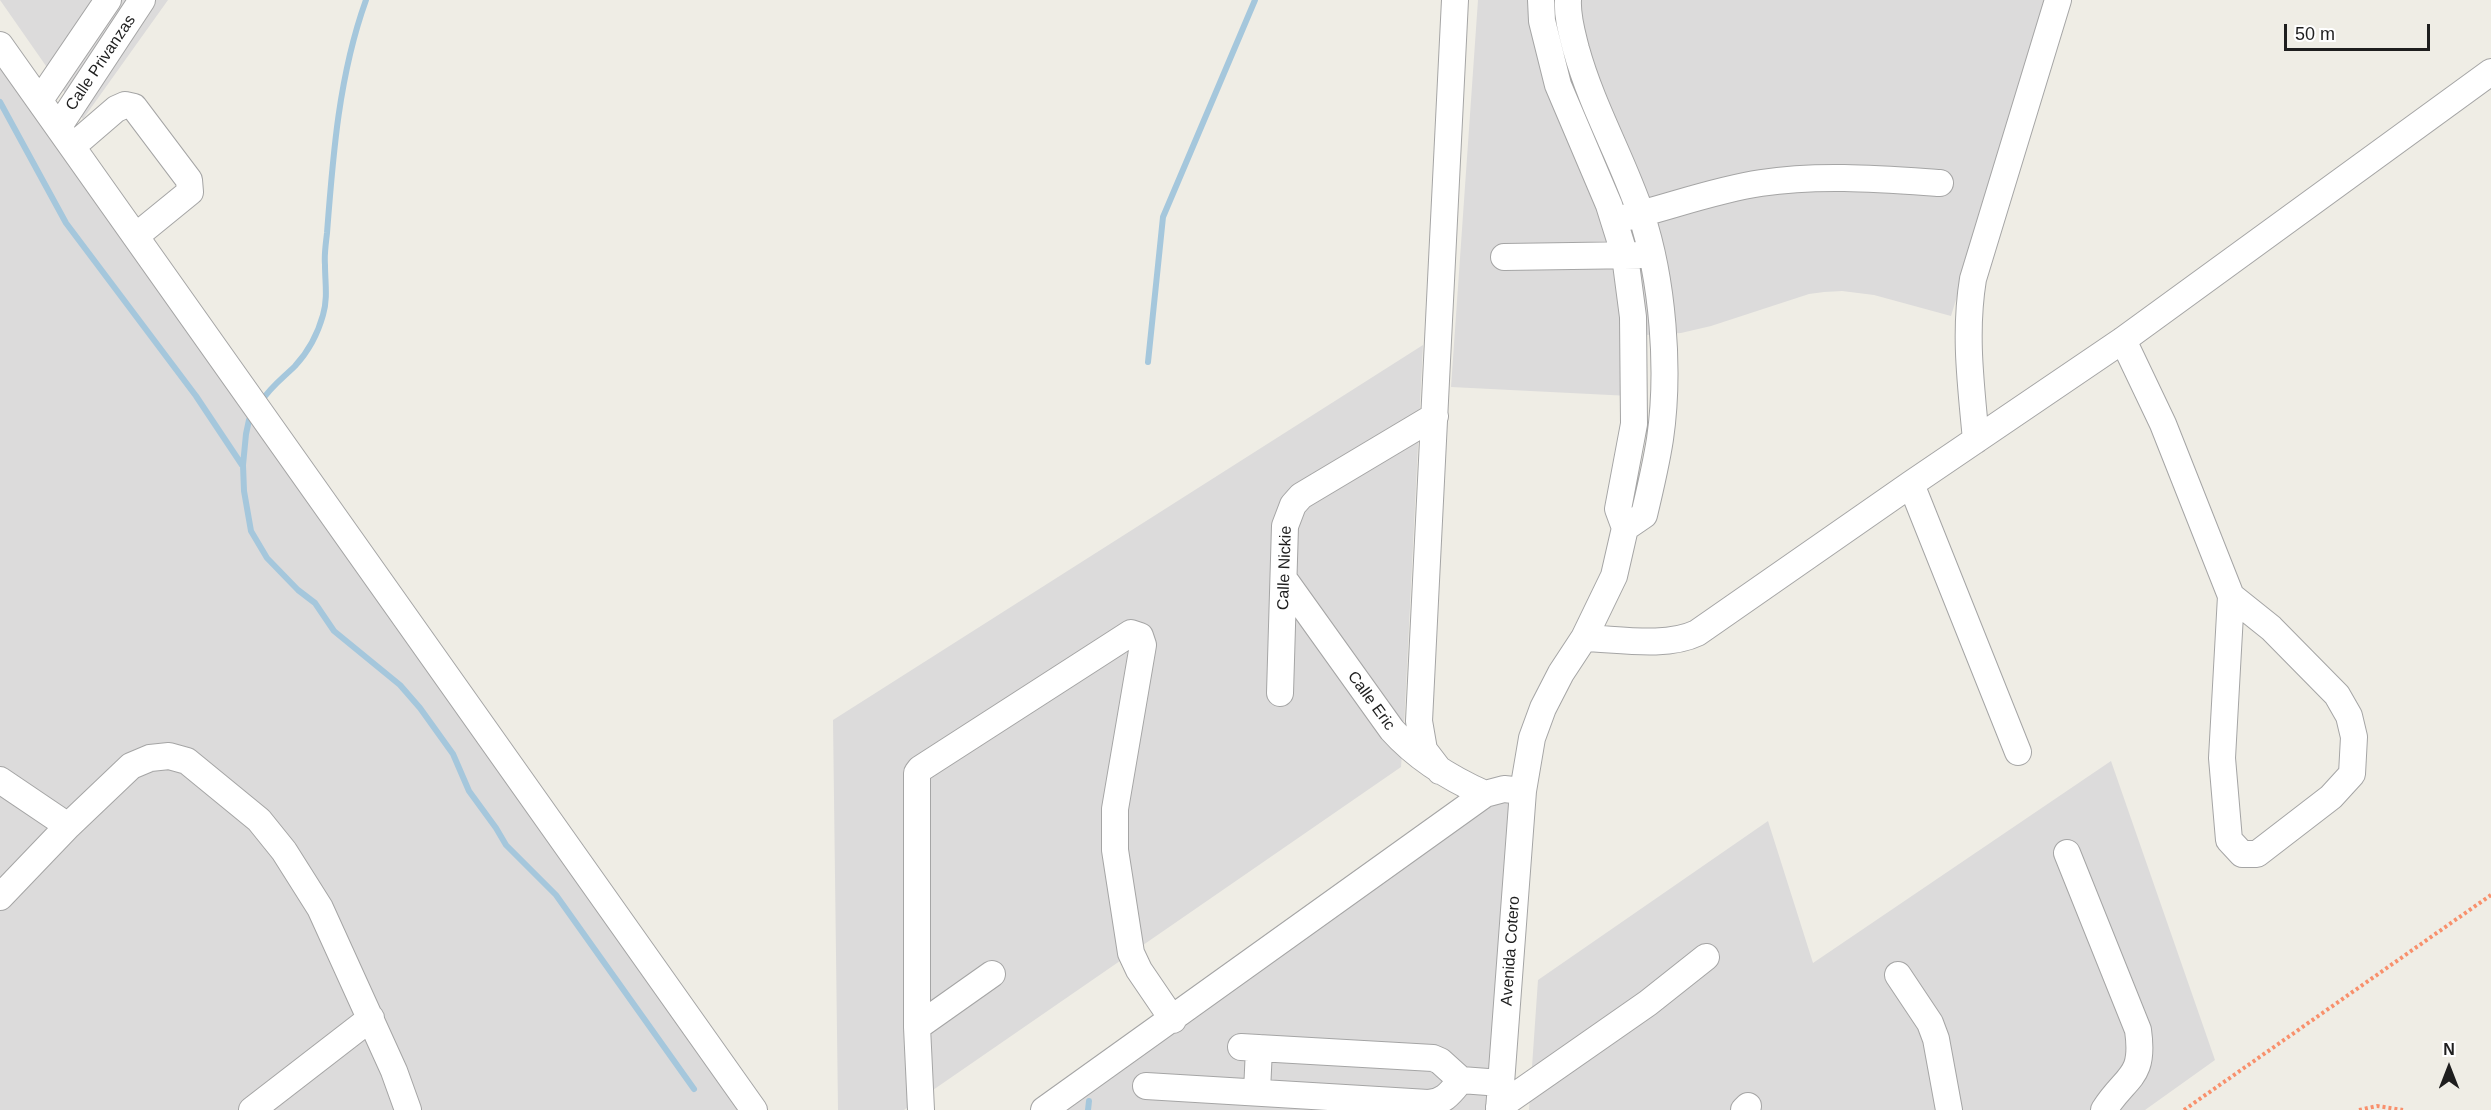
<!DOCTYPE html>
<style>
body{margin:0}
#map{position:relative;width:2491px;height:1110px;overflow:hidden;background:#efede5;font-family:Helvetica,sans-serif}
canvas{display:block}
.north{position:absolute;left:2419px;top:1038px;width:60px;height:60px;-webkit-text-stroke:4px #fff;paint-order:stroke;rotate:0deg;font-size:16px;font-weight:700;line-height:24px;text-align:center;color:#1e1e1e}
.north::after{content:'';display:block;margin:auto;width:21px;height:27px;background:#1e1e1e;clip-path:polygon(50% 0,100% 100%,50% 72%,0 100%)}
.scale{position:absolute;left:2284px;top:24px;width:146px;height:27px;box-sizing:border-box;border:3px solid #1e1e1e;border-top:0;padding-left:8px;font-size:18px;line-height:21px;white-space:nowrap;color:#1e1e1e;-webkit-text-stroke:4px #fff;paint-order:stroke}
</style>
<div id="map">
<canvas width="2491" height="1110"></canvas>
<div class="north">N</div>
<div class="scale">50 m</div>
</div>
<script>
const context = document.querySelector('canvas').getContext('2d');
context.lineJoin = 'round';
function paint(path, color) { context.fillStyle = color; context.fill(path, 'evenodd'); }
function stroke(path, color, width, dash) { context.strokeStyle = color; context.lineWidth = width; context.lineCap = dash ? 'butt' : 'round'; context.setLineDash(dash || []); context.stroke(path); }
function write(font, color, halo, rows, align = 'center') {
  context.font = font + ' Helvetica,sans-serif'; context.lineWidth = 6; context.setLineDash([]); context.textBaseline = 'middle'; context.strokeStyle = halo; context.fillStyle = color; for (const [text, x, y, turn = 0] of rows) {
    context.save(); context.translate(x, y); context.rotate((+turn || 0) * Math.PI / 180); context.textAlign = isNaN(turn) ? turn : align; if (halo) context.strokeText(text, 0, 0); context.fillText(text, 0, 0); context.restore();
  }
}
paint(new Path2D(`
 M0,0H168L83,119Z
 M1478,0H2047L1951,316L1874,295L1842,291L1824,292L1809,294L1711,326L1681,333L1630,336V396L1451,387Z
 M0,45L754,1110H0Z
 M1423,345L1404,727L1401,767L904,1110H838L833,720Z
 M2111,761L2215,1060L2145,1110H1529L1538,980L1768,821L1813,963Z
 M1523,791L1499,1110H1044L1485,794Z`), '#dcdbdb');
stroke(new Path2D(`
 M0,102L66,223L196,396L242,465
 M1148,362L1163,217L1255,0
 M261,402C270,387 283,378 295,366C308,352 318,333 323,315C328,298 325,282 325,265C324,254 326,243 327,233C333,154 339,75 366,0
 M253,413L249,420L246,434L243,465L244,491L251,531L267,558L298,590L315,603L334,631L400,685L420,708L453,754L469,791L496,828L506,845L556,895L694,1089
 M1088,1110L1089,1101`), '#a5c7dc', 6);
const minor = new Path2D(`
 M1568,0C1567,17 1572,33 1576,49C1592,107 1622,158 1641,214C1663,280 1670,370 1660,439C1656,465 1650,490 1644,515L1625,528
 M0,45L754,1110
 M40,100L108,0
 M59,126L142,0
 M73,146L116,109L125,105L134,107L189,180L190,192L136,236
 M1624,218C1670,207 1714,190 1761,183C1820,174 1880,179 1940,183
 M1504,257L1640,255
 M2123,340L2163,424L2231,596L2222,758L2229,840L2242,854H2257L2331,797L2352,774L2354,737L2349,716L2337,695L2271,628L2231,596
 M1976,440C1971,385 1964,334 1973,279L2058,0
 M1911,484L2018,752
 M1284,579L1392,730C1418,759 1449,778 1485,794
 M1584,638C1618,639 1666,648 1697,633L1911,484L2123,340L2491,72
 M1280,693L1285,526L1293,505L1301,496L1435,416
 M1440,771L1424,750L1419,721L1455,0
 M0,780L68,826
 M2067,853L2138,1030C2145,1079 2126,1075 2104,1110
 M0,897L68,826L131,766L150,758L169,756L187,761L259,820L284,851L320,908L394,1071L408,1110
 M1898,975L1930,1023L1936,1039L1949,1110
 M917,1027L992,974
 M1241,1047L1433,1058L1440,1061L1461,1080L1501,1083
 M1146,1086L1428,1103C1445,1102 1451,1092 1461,1080
 M1257,1092L1259,1048
 M1499,1107L1648,1003L1706,957
 M252,1110L371,1018
 M921,1110L917,1027V773L920,769L1131,633L1140,636L1143,645L1115,809V850L1131,953L1139,970L1173,1020
 M1044,1110L1485,794L1504,789L1523,791
 M1499,1110L1523,791L1532,738L1543,708L1561,673L1584,638L1614,576L1625,528L1618,509L1634,424L1633,317L1625,256L1609,205L1558,85L1542,21L1541,0
 M1744,1110L1748,1106`);
stroke(minor, '#a5a5a5', 28);
stroke(new Path2D(`
 M2184,1110L2491,895
 M2359,1110L2377,1106L2403,1110`), '#f8906c', 4, [3, 3]);
stroke(minor, '#fff', 26);
write('16px', '#1e1e1e', '#fff', [
 ["Calle Privanzas",101,63,-56],
 ["Calle Nickie",1285,568,-88],
 ["Calle Eric",1371,701,54],
 ["Avenida Cotero",1511,951,-86]
]);
</script>
